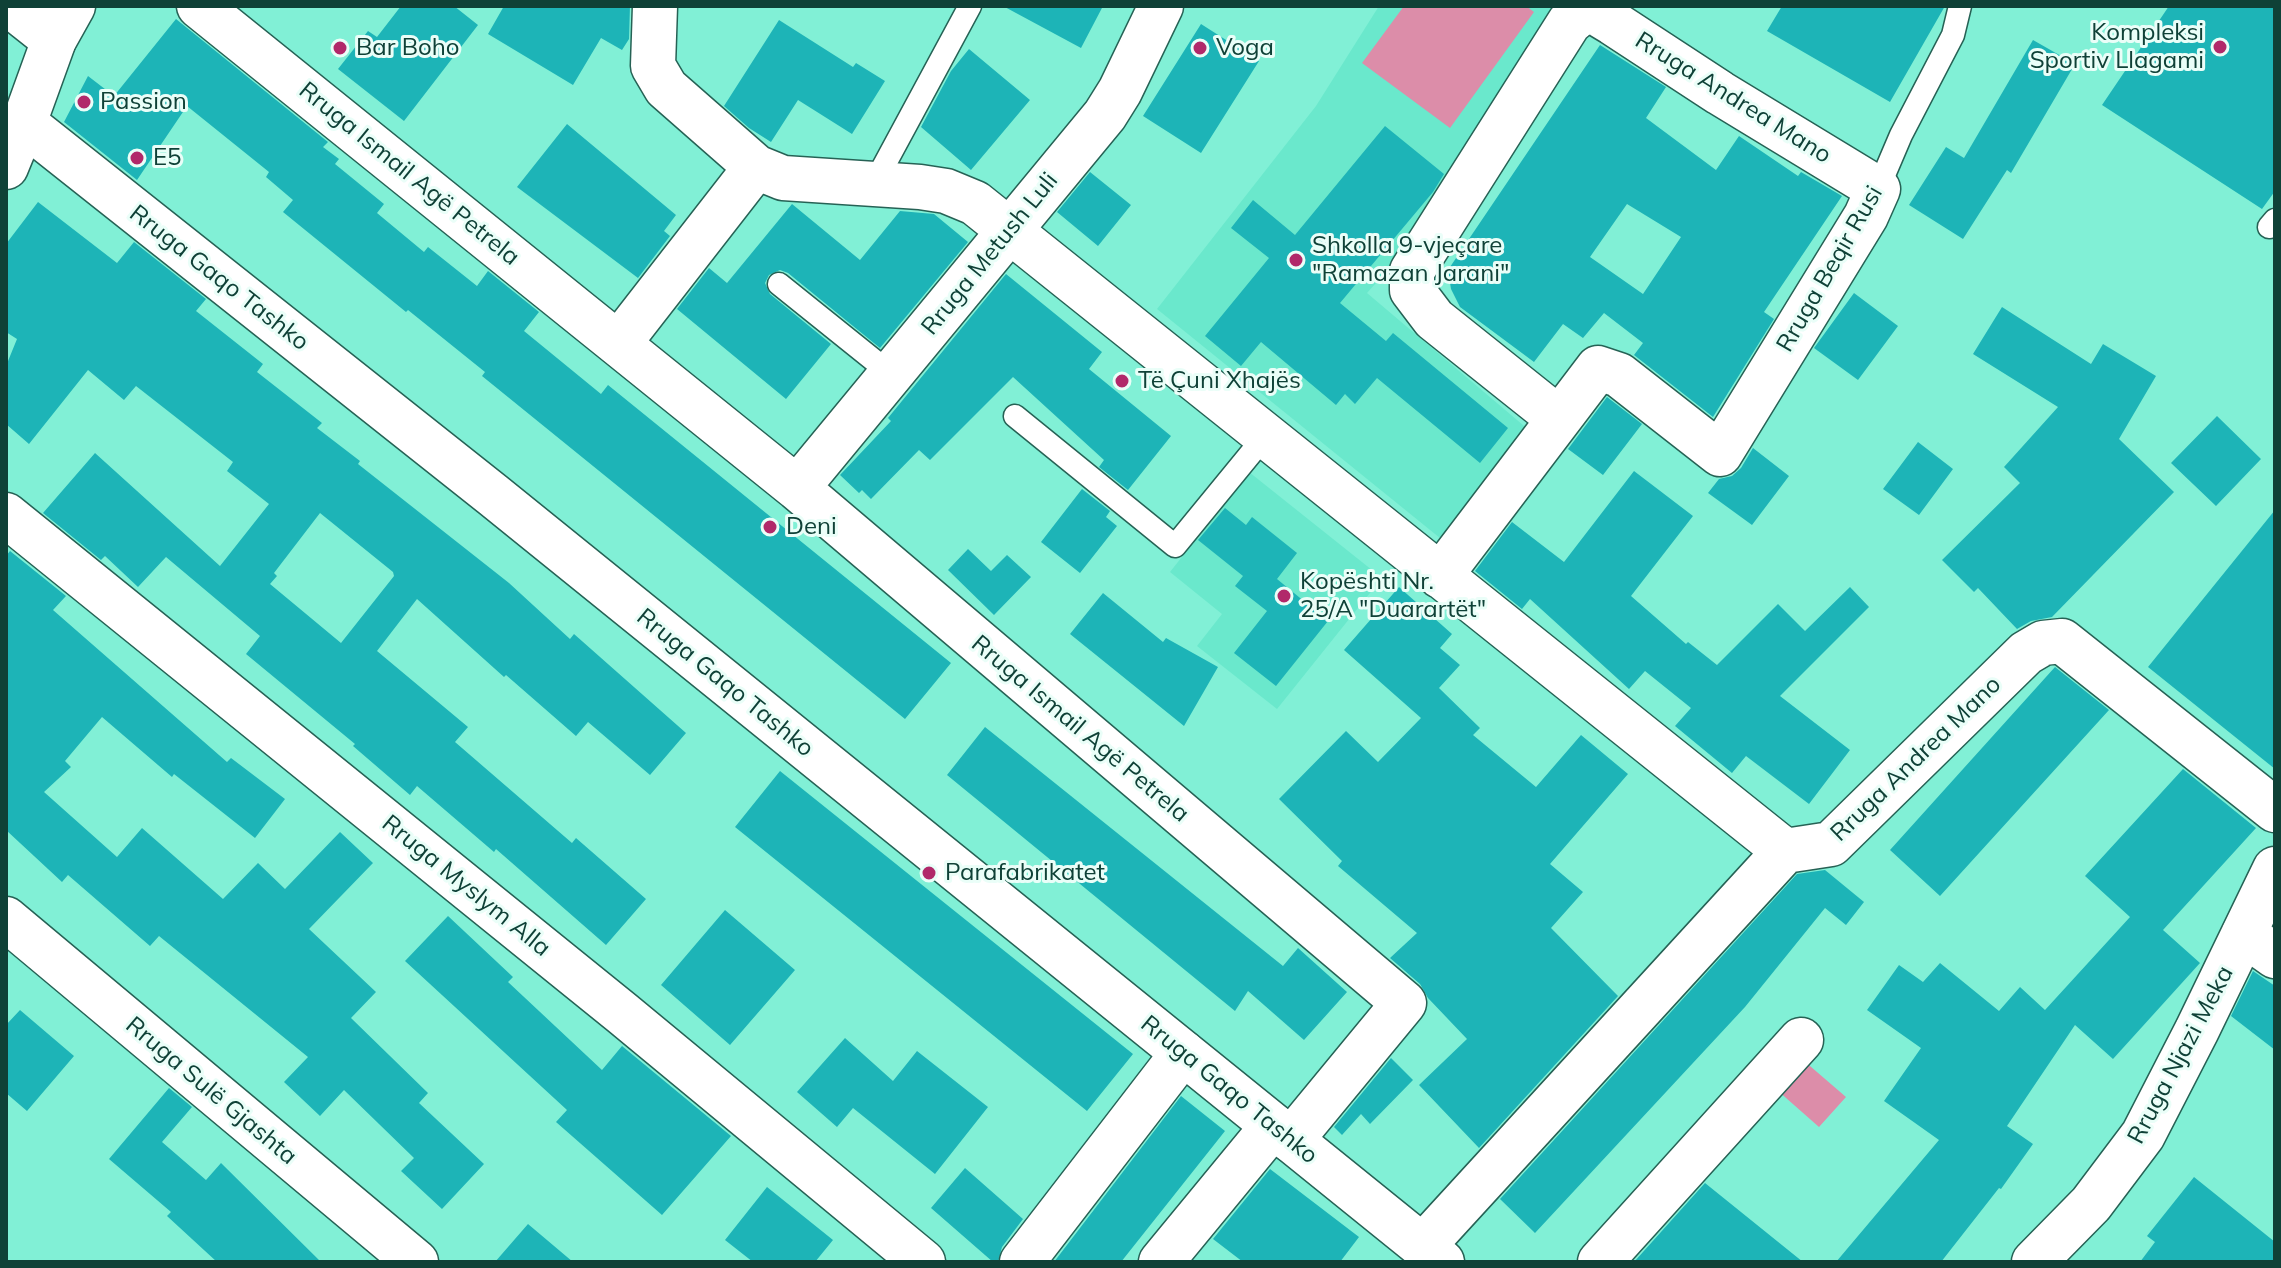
<!DOCTYPE html>
<meta charset="utf-8">
<style>
body{margin:0}
#map{position:relative;width:2281px;height:1268px;overflow:hidden;background:#81f0d6;font-family:Mulish,sans-serif}
canvas{display:block}
.frame{position:absolute;inset:0;border:8px solid #0f4137;pointer-events:none}
</style>
<div id="map">
<canvas width="2281" height="1268"></canvas>
<div class="frame"></div>
</div>
<script>
const context = document.querySelector('canvas').getContext('2d');
context.lineJoin = 'round';
function paint(path, color) { context.fillStyle = color; context.fill(path, 'evenodd'); }
function stroke(path, color, width, dash) { context.strokeStyle = color; context.lineWidth = width; context.lineCap = dash ? 'butt' : 'round'; context.setLineDash(dash || []); context.stroke(path); }
function write(font, color, halo, rows, align = 'center') {
  context.font = font + ' Mulish,sans-serif'; context.lineWidth = 6; context.setLineDash([]); context.textBaseline = 'middle'; context.strokeStyle = halo; context.fillStyle = color; for (const [text, x, y, turn = 0] of rows) {
    context.save(); context.translate(x, y); context.rotate((+turn || 0) * Math.PI / 180); context.textAlign = isNaN(turn) ? turn : align; if (halo) context.strokeText(text, 0, 0); context.fillText(text, 0, 0); context.restore();
  }
}
paint(new Path2D(`
 M1379,6H1565L1427,226L1367,293L1530,431L1440,538L1157,309L1316,106Z
 M1249,472L1382,578L1277,709L1197,646L1222,614L1170,572Z`), '#6ae8cc');
paint(new Path2D(`
 M1404,6H1526L1534,12L1450,128L1362,63Z
 M1803,1060L1846,1097L1819,1127L1777,1090Z`), '#dc8da9');
paint(new Path2D(`
 M401,6H454L478,25L404,121L338,69L368,31L377,37Z
 M504,6H630L629,39L622,50L601,38L573,85L488,34Z
 M1003,6H1103L1081,48Z
 M1782,6H1945L1890,102L1767,31Z
 M2169,6H2275V191L2262,209L2102,105Z
 M176,19L328,142L323,147L339,159L335,164L384,204L377,213L424,252L428,247L477,286L488,271L539,312L524,331L601,394L608,385L951,663L905,719L482,376L485,372L408,310L406,312L283,212L293,200L266,177L269,172L187,106L137,180L64,122L88,76L114,96Z
 M779,20L853,67L856,63L885,81L852,134L798,100L771,142L749,128L724,106Z
 M1201,24L1259,61L1201,153L1143,116Z
 M2033,40L2075,64L2011,173L2007,170L1963,239L1909,205L1946,147L1964,158Z
 M1600,45L1666,87L1646,118L1716,170L1739,136L1798,176L1801,172L1842,196L1764,312L1774,319L1713,417L1634,355L1643,343L1604,313L1583,338L1563,324L1534,362L1460,307L1451,289L1448,270ZM1627,204L1681,237L1643,294L1590,257Z
 M969,49L1030,100L971,170L921,127L951,71Z
 M567,124L676,215L664,231L670,236L638,278L517,187Z
 M1385,126L1444,174L1433,192L1340,303L1386,341L1393,333L1508,428L1480,463L1377,378L1355,404L1345,394L1336,405L1261,342L1241,366L1205,336L1269,258L1231,228L1253,200L1295,235Z
 M1090,172L1131,205L1098,246L1057,212Z
 M38,202L117,263L134,242L206,299L196,311L263,364L257,372L322,423L317,428L360,461L358,464L509,583L570,639L574,634L686,733L650,775L588,722L576,736L506,675L504,677L417,599L377,651L468,727L455,742L572,843L576,838L646,899L606,945L496,849L494,852L417,786L410,795L353,746L355,744L246,654L260,636L166,557L138,587L105,556L101,560L43,513L95,453L220,566L269,504L227,471L233,462L136,386L124,400L88,370L29,444L6,424V366L17,339L6,332V244ZM320,513L393,572L394,576L341,643L270,584L277,576L274,573Z
 M792,204L860,260L900,211L934,214L968,242L880,348L788,273L780,270L769,275L765,283L770,294L831,344L786,399L677,309L709,268L727,283Z
 M1006,274L1102,352L1089,369L1171,436L1128,490L1099,467L1104,460L1013,377L930,460L919,450L871,499L862,490L859,493L840,475L891,421L888,418Z
 M1854,293L1898,326L1858,380L1814,348Z
 M2002,307L2091,364L2103,344L2156,376L2119,439L2174,492L2052,617L2031,621L2017,629L1978,588L1974,592L1942,560L2020,483L2004,467L2058,407L1973,354Z
 M1607,397L1642,424L1603,475L1568,449Z
 M2217,416L2261,459L2216,506L2171,463Z
 M1918,442L1953,469L1919,515L1883,489Z
 M1753,448L1789,476L1752,525L1708,493L1719,479L1732,476L1741,468Z
 M1634,471L1693,516L1631,596L1686,644L1688,642L1717,665L1778,604L1805,631L1850,587L1869,607L1780,696L1850,750L1809,804L1746,756L1732,773L1675,726L1691,708L1645,671L1629,689L1530,599L1522,609L1475,571L1512,522L1564,562Z
 M1082,489L1110,511L1106,517L1117,526L1080,573L1041,542Z
 M1225,508L1246,525L1252,517L1297,553L1277,579L1328,621L1276,686L1234,653L1267,611L1235,586L1243,576L1198,540Z
 M2275,510V769L2148,667Z
 M968,549L991,571L1007,555L1031,577L994,615L948,570Z
 M10,551L66,596L53,610L227,762L231,758L285,799L255,838L174,774L172,777L102,717L65,761L71,767L44,792L117,857L142,828L223,899L258,863L285,889L340,832L373,863L309,929L376,992L351,1018L428,1093L419,1103L484,1164L442,1209L401,1171L414,1158L344,1090L320,1116L284,1082L308,1057L159,936L150,946L68,875L62,882L6,830V556Z
 M1399,587L1452,634L1440,648L1460,665L1439,688L1480,728L1473,735L1536,787L1581,735L1628,774L1550,864L1583,892L1551,928L1618,996L1479,1148L1419,1085L1467,1039L1428,998L1420,984L1390,958L1417,933L1338,866L1342,861L1279,799L1346,731L1378,762L1421,718L1344,650Z
 M1103,593L1163,642L1166,638L1218,667L1184,726L1070,634Z
 M2055,667L2109,710L1940,896L1890,850Z
 M985,727L1283,966L1298,948L1347,992L1304,1040L1248,991L1235,1011L947,775Z
 M2183,769L2256,828L2163,930L2200,963L2113,1059L2075,1025L2007,1126L2033,1144L2001,1189L1999,1188L1941,1262H1836L1939,1140L1884,1101L1921,1048L1867,1010L1899,965L1923,982L1940,963L1999,1011L2020,987L2045,1010L2130,917L2085,876Z
 M780,771L1133,1054L1087,1111L735,827Z
 M1825,870L1864,902L1846,925L1825,908L1745,1007L1535,1233L1500,1199L1797,874Z
 M725,910L795,970L730,1045L661,985Z
 M448,916L513,977L508,982L602,1070L622,1046L731,1136L662,1215L556,1122L567,1110L405,961Z
 M2253,971L2275,986V1050L2231,1016Z
 M20,1010L74,1056L27,1111L6,1093V1025Z
 M845,1038L893,1081L917,1051L988,1107L935,1174L853,1108L837,1127L797,1092Z
 M1391,1058L1413,1080L1370,1124L1361,1114L1342,1135L1334,1127Z
 M169,1088L192,1107L162,1142L206,1180L221,1163L321,1262H217L167,1216L171,1212L109,1159Z
 M1181,1096L1225,1131L1121,1262H1054Z
 M965,1168L1023,1219L1002,1247L998,1262H993L931,1208Z
 M1270,1169L1359,1237L1340,1262H1243L1213,1239Z
 M2194,1177L2275,1242V1262H2140L2155,1242L2147,1236Z
 M1705,1183L1803,1262H1634Z
 M767,1187L833,1240L815,1262H753L725,1240Z
 M528,1224L573,1262H495Z`), '#1db4b7');
const lane = new Path2D(`
 M874,184L970,6
 M1878,189L1901,135L1953,35L1960,6
 M2269,227L2275,220
 M779,284L891,374
 M1015,416L1175,546L1266,435`);
const street = new Path2D(`
 M11,6L54,40
 M199,6L797,488L1404,1003L1291,1140
 M655,6L653,66L666,88L756,167L783,178L920,187L946,191L975,203L1785,851L1831,844L2026,653L2043,643L2062,641L2275,810
 M6,167L24,123
 M619,343L756,167
 M797,488L1105,115L1120,91L1161,6
 M6,515L622,1013L923,1262
 M1440,576L1598,368L1619,375L1720,454L1866,216L1878,189L1720,93L1613,23L1598,14L1583,11L1569,23L1412,271V290L1434,319L1558,418
 M6,919L416,1262
 M2244,934L2275,956
 M1423,1246L1785,851
 M1022,1262L1183,1053
 M1161,1262L1273,1126
 M1600,1262L1801,1040`);
const secondary = new Path2D(`
 M73,6L54,40L24,123L493,495L1442,1262
 M2034,1262L2091,1204L2143,1135L2197,1030L2275,869`);
stroke(lane, '#266255', 25);
stroke(street, '#266255', 47);
stroke(secondary, '#266255', 47);
stroke(lane, '#fff', 22);
stroke(street, '#fff', 44);
stroke(secondary, '#fff', 44);
for (const [x, y, r, color] of [
 [2220,47,8,"#b1296a"],
 [340,48,8,"#b1296a"],
 [1200,48,8,"#b1296a"],
 [84,102,8,"#b1296a"],
 [137,158,8,"#b1296a"],
 [1296,260,8,"#b1296a"],
 [1122,381,8,"#b1296a"],
 [770,527,8,"#b1296a"],
 [1284,596,8,"#b1296a"],
 [929,873,8,"#b1296a"]
]) { const dot = new Path2D(); dot.arc(x, y, r, 0, 2 * Math.PI); context.fillStyle = color; context.fill(dot); stroke(dot, '#eafef8', 3); }
write('24px', '#0f4137', '#eafef8', [
 ["Kompleksi",2204,33,"right"],
 ["Sportiv Llagami",2204,61,"right"],
 ["Bar Boho",356,48],
 ["Voga",1216,48],
 ["Passion",100,102],
 ["E5",153,158],
 ["Shkolla 9-vjeçare",1312,246],
 ["\"Ramazan Jarani\"",1312,274],
 ["Të Çuni Xhajës",1138,381],
 ["Deni",786,527],
 ["Kopështi Nr.",1300,582],
 ["25/A \"Duarartët\"",1300,610],
 ["Parafabrikatet",945,873]
], 'left');
write('24px', '#0f4137', '#eafef8', [
 ["Rruga Andrea Mano",1733,98,32],
 ["Rruga Ismail Agë Petrela",409,174,39],
 ["Rruga Metush Luli",990,254,-51],
 ["Rruga Beqir Rusi",1830,269,-60],
 ["Rruga Gaqo Tashko",219,278,38],
 ["Rruga Gaqo Tashko",725,683,39],
 ["Rruga Ismail Agë Petrela",1080,729,40],
 ["Rruga Andrea Mano",1916,759,-44],
 ["Rruga Myslym Alla",466,886,39],
 ["Rruga Njazi Meka",2181,1055,-62],
 ["Rruga Gaqo Tashko",1229,1090,39],
 ["Rruga Sulë Gjashta",211,1091,40]
]);
</script>
